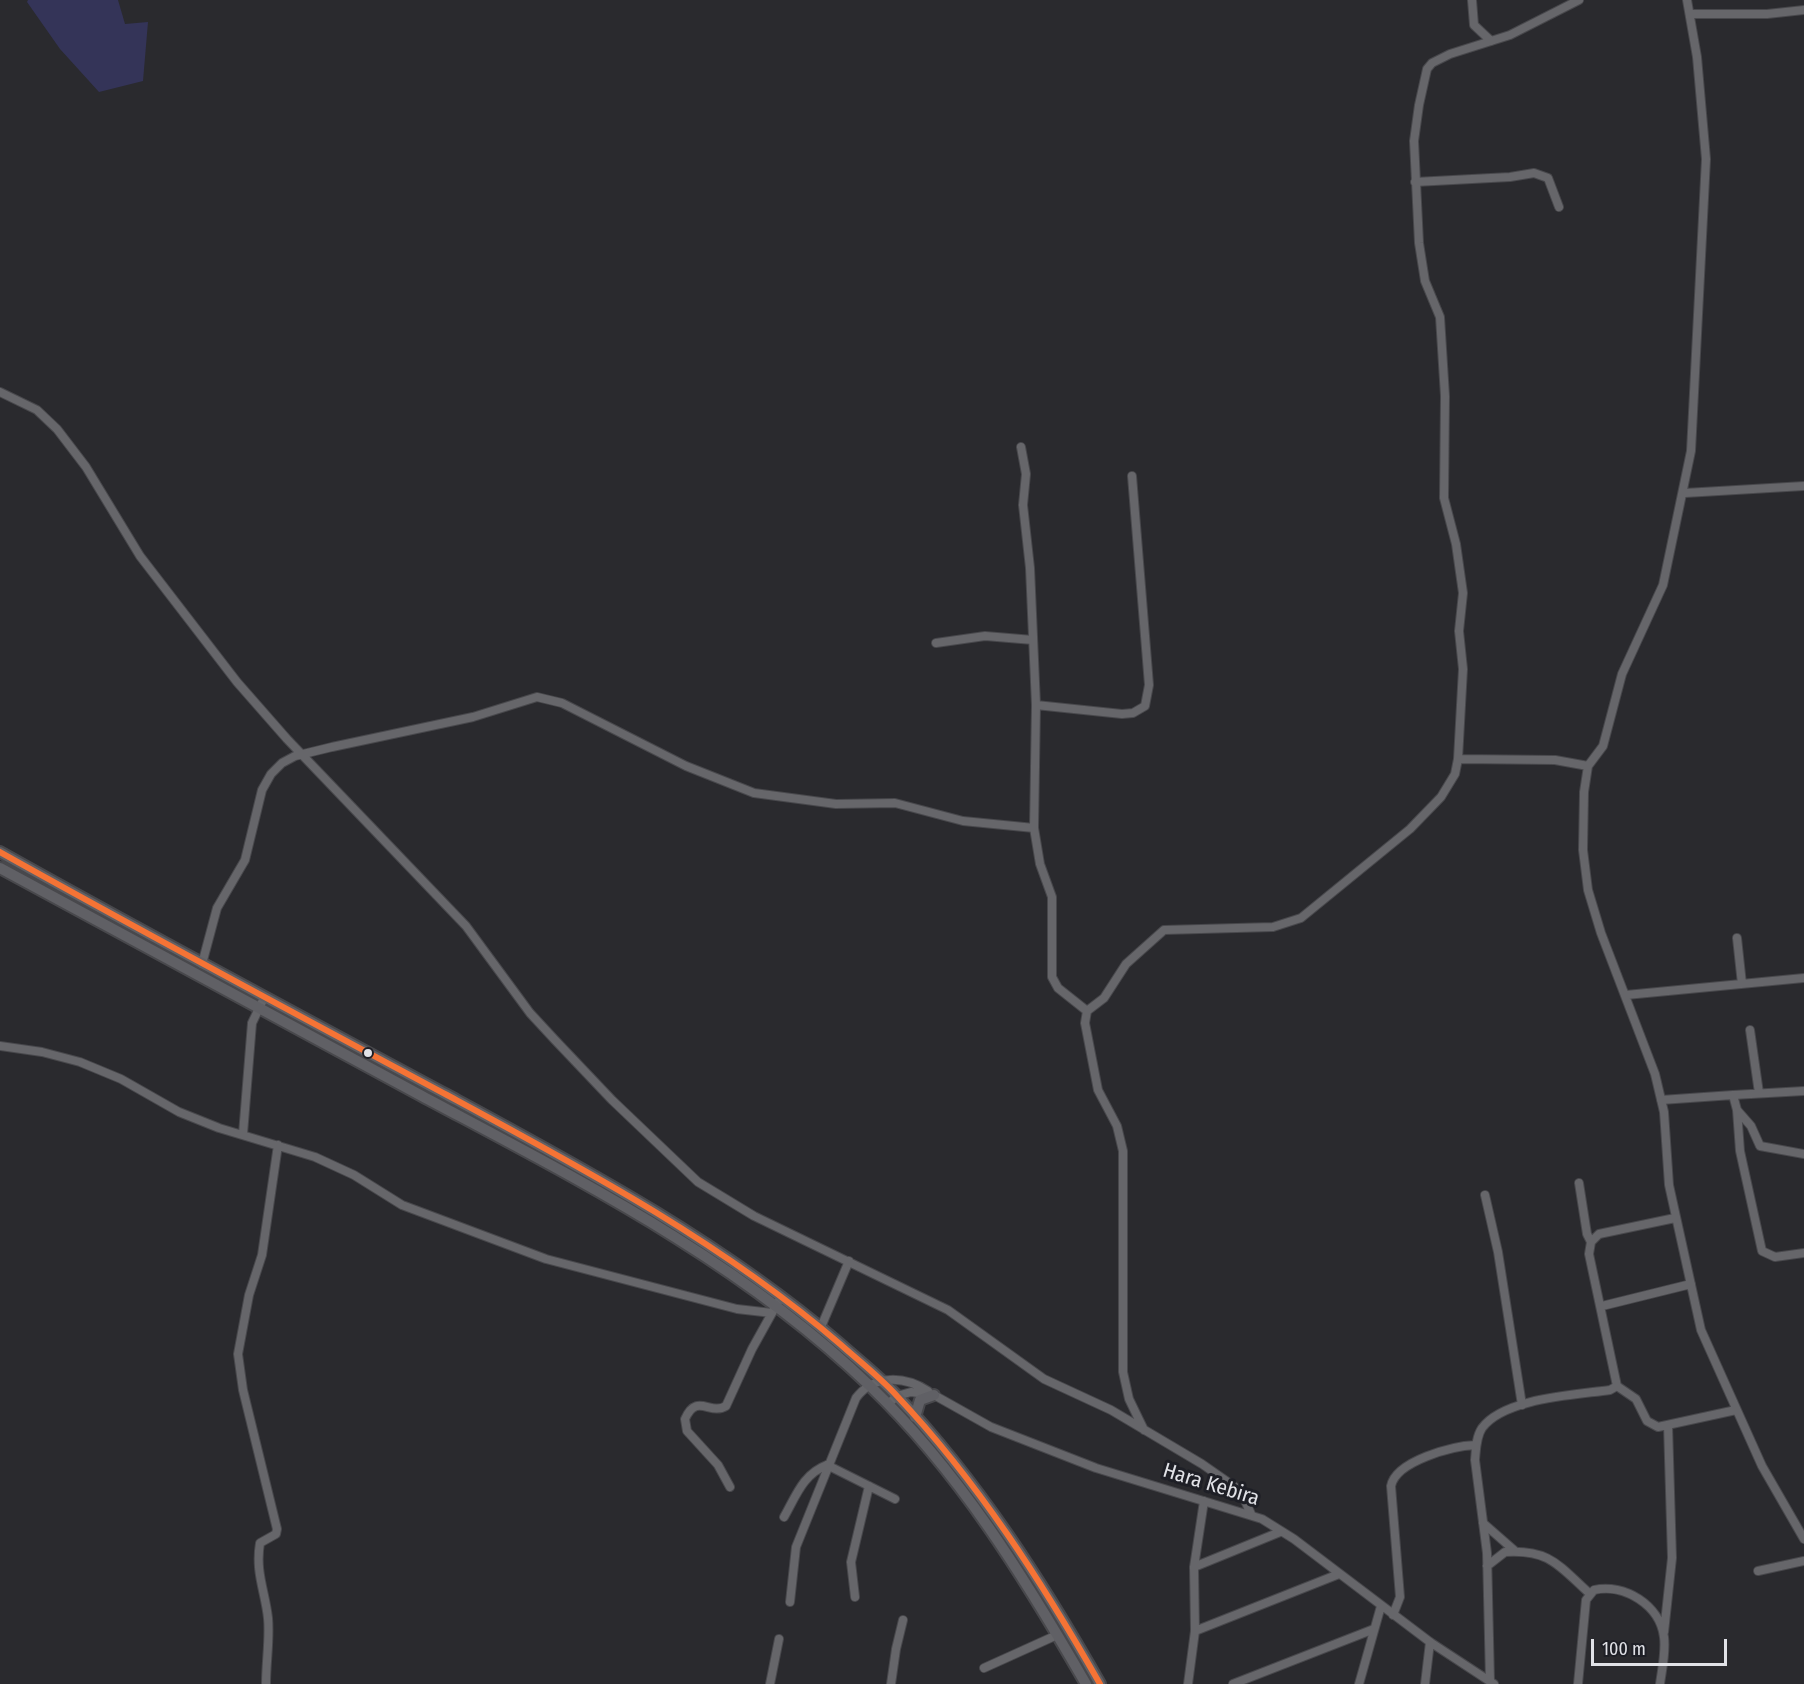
<!DOCTYPE html>
<style>
body{margin:0}
#map{position:relative;width:1804px;height:1684px;overflow:hidden;background:#2a2a2e;font-family:"Fira Sans Condensed",sans-serif}
canvas{display:block}
.scale{position:absolute;left:1591px;top:1639px;width:136px;height:27px;box-sizing:border-box;border:3px solid #e1e2e7;border-top:0;padding-left:8px;font-size:18px;line-height:21px;white-space:nowrap;color:#e1e2e7;-webkit-text-stroke:4px #1e1f26;paint-order:stroke}
</style>
<div id="map">
<canvas width="1804" height="1684"></canvas>
<div class="scale">100 m</div>
</div>
<script>
const context = document.querySelector('canvas').getContext('2d');
context.lineJoin = 'round';
function paint(path, color) { context.fillStyle = color; context.fill(path, 'evenodd'); }
function stroke(path, color, width, dash) { context.strokeStyle = color; context.lineWidth = width; context.lineCap = dash ? 'butt' : 'round'; context.setLineDash(dash || []); context.stroke(path); }
function write(font, color, halo, rows, align = 'center') {
  context.font = font + ' "Fira Sans Condensed",sans-serif'; context.lineWidth = 6; context.setLineDash([]); context.textBaseline = 'middle'; context.strokeStyle = halo; context.fillStyle = color; for (const [text, x, y, turn = 0] of rows) {
    context.save(); context.translate(x, y); context.rotate((+turn || 0) * Math.PI / 180); context.textAlign = isNaN(turn) ? turn : align; if (halo) context.strokeText(text, 0, 0); context.fillText(text, 0, 0); context.restore();
  }
}
paint(new Path2D(`
 M28,0H118L125,24L148,22L143,81L99,92L60,49L27,2Z`), '#343458');
const street = new Path2D(`
 M1472,0L1474,25L1491,41
 M1687,0L1697,57L1706,159L1691,451L1663,585L1622,674L1603,746L1588,766L1584,792L1583,850L1588,890L1601,933L1655,1074L1664,1112L1669,1185L1701,1330L1762,1466L1804,1539
 M1691,14H1767L1804,10
 M1415,182L1510,177L1534,173L1548,178L1559,207
 M0,392L37,410L57,429L86,467L140,556L237,682L287,739L466,926L530,1013L555,1040L612,1100L698,1182L754,1216L948,1310L1044,1379L1111,1410L1202,1464L1235,1487L1242,1494L1251,1514
 M1021,447L1026,474L1023,505L1030,568L1036,705L1034,828L1040,864L1052,897V977L1058,988L1087,1011L1085,1023L1098,1090L1117,1126L1123,1151V1372L1129,1399L1144,1430
 M1685,493L1804,486
 M936,643L985,636L1033,640
 M1036,705L1122,714L1133,713L1145,706L1149,685L1132,476
 M1458,759L1555,760L1588,766
 M1737,938L1742,984
 M202,964L217,908L245,860L262,790L271,774L282,763L295,756L332,747L473,717L537,697L562,703L686,766L754,793L836,804L895,803L963,821L1034,828
 M1626,995L1804,978
 M1087,1011L1104,998L1126,964L1164,930L1273,927L1301,918L1410,829L1441,797L1455,774L1458,759L1463,669L1459,631L1463,593L1456,544L1444,498L1445,396L1440,317L1425,281L1419,243L1414,141L1419,105L1427,69L1432,63L1450,54L1510,35L1579,0
 M1750,1030L1759,1093
 M0,1046L42,1052L80,1062L121,1079L179,1112L219,1128L315,1157L354,1175L402,1205L546,1259L737,1309L772,1313L778,1302
 M1733,1095L1804,1091
 M1661,1100L1733,1095L1737,1110L1751,1126L1760,1146L1804,1154
 M1737,1110L1740,1151L1762,1251L1775,1257L1804,1253
 M243,1134L252,1023L264,998
 M1579,1183L1587,1234L1591,1242
 M1485,1195L1498,1252L1522,1405
 M1602,1306L1691,1284
 M821,1327L849,1261
 M1617,1386L1589,1254L1591,1242L1599,1234L1675,1218
 M1617,1386L1636,1399L1647,1421L1658,1427L1736,1410
 M888,1404L897,1396L911,1392L934,1395L991,1427L1096,1468L1262,1519L1294,1539L1430,1642L1494,1684
 M827,1465L895,1499
 M730,1487L718,1465L687,1431L685,1419C697,1392 710,1416 726,1406L752,1349L772,1313
 M784,1517C796,1496 803,1474 827,1465
 M1483,1523L1515,1551
 M1487,1566L1505,1552C1550,1549 1559,1566 1589,1593
 M1194,1567L1280,1532
 M1758,1571L1804,1561
 M855,1597L851,1562L869,1486
 M790,1602L796,1547L856,1398C874,1374 905,1376 928,1391
 M1393,1615L1400,1597L1391,1486C1396,1461 1452,1446 1476,1445
 M1195,1631L1339,1574
 M1664,1632L1672,1558L1668,1425
 M984,1668L1057,1635
 M1490,1681L1487,1553L1475,1460C1476,1449 1476,1437 1482,1428C1504,1398 1575,1395 1610,1390L1617,1386
 M266,1684C266,1662 270,1639 268,1618C265,1591 255,1572 260,1543L276,1534L277,1529L243,1390L238,1354L249,1295L262,1255L278,1145
 M770,1684L779,1639
 M891,1684L896,1649L903,1620
 M1188,1684L1195,1631L1194,1567L1204,1501
 M1233,1684L1374,1629
 M1359,1684L1381,1606
 M1425,1684L1430,1642
 M1578,1684L1586,1600L1594,1590C1624,1583 1660,1605 1664,1637C1666,1652 1662,1669 1660,1684`);
const secondary = new Path2D(`
 M0,852C148,935 298,1015 447,1095C584,1169 721,1242 840,1344C859,1361 880,1377 897,1396C978,1482 1042,1582 1100,1684
 M0,868C141,944 281,1021 422,1096C579,1180 741,1261 870,1386C959,1471 1025,1578 1086,1684
 M915,1417L920,1400L934,1395`);
stroke(street, '#48484c', 10);
stroke(secondary, '#48484c', 14);
stroke(street, '#66666a', 8);
stroke(secondary, '#606065', 10);
stroke(new Path2D(`
 M0,852C148,935 298,1015 447,1095C584,1169 721,1242 840,1344C859,1361 880,1377 897,1396C978,1482 1042,1582 1100,1684`), '#f57335', 6);
for (const [x, y, r, color] of [
 [368,1053,5,"#e1e2e7"]
]) { const dot = new Path2D(); dot.arc(x, y, r, 0, 2 * Math.PI); context.fillStyle = color; context.fill(dot); stroke(dot, '#1e1f26', 2); }
write('21px', '#e1e2e7', '#1e1f26', [
 ["Hara Kebira",1211,1485,17]
]);
</script>
